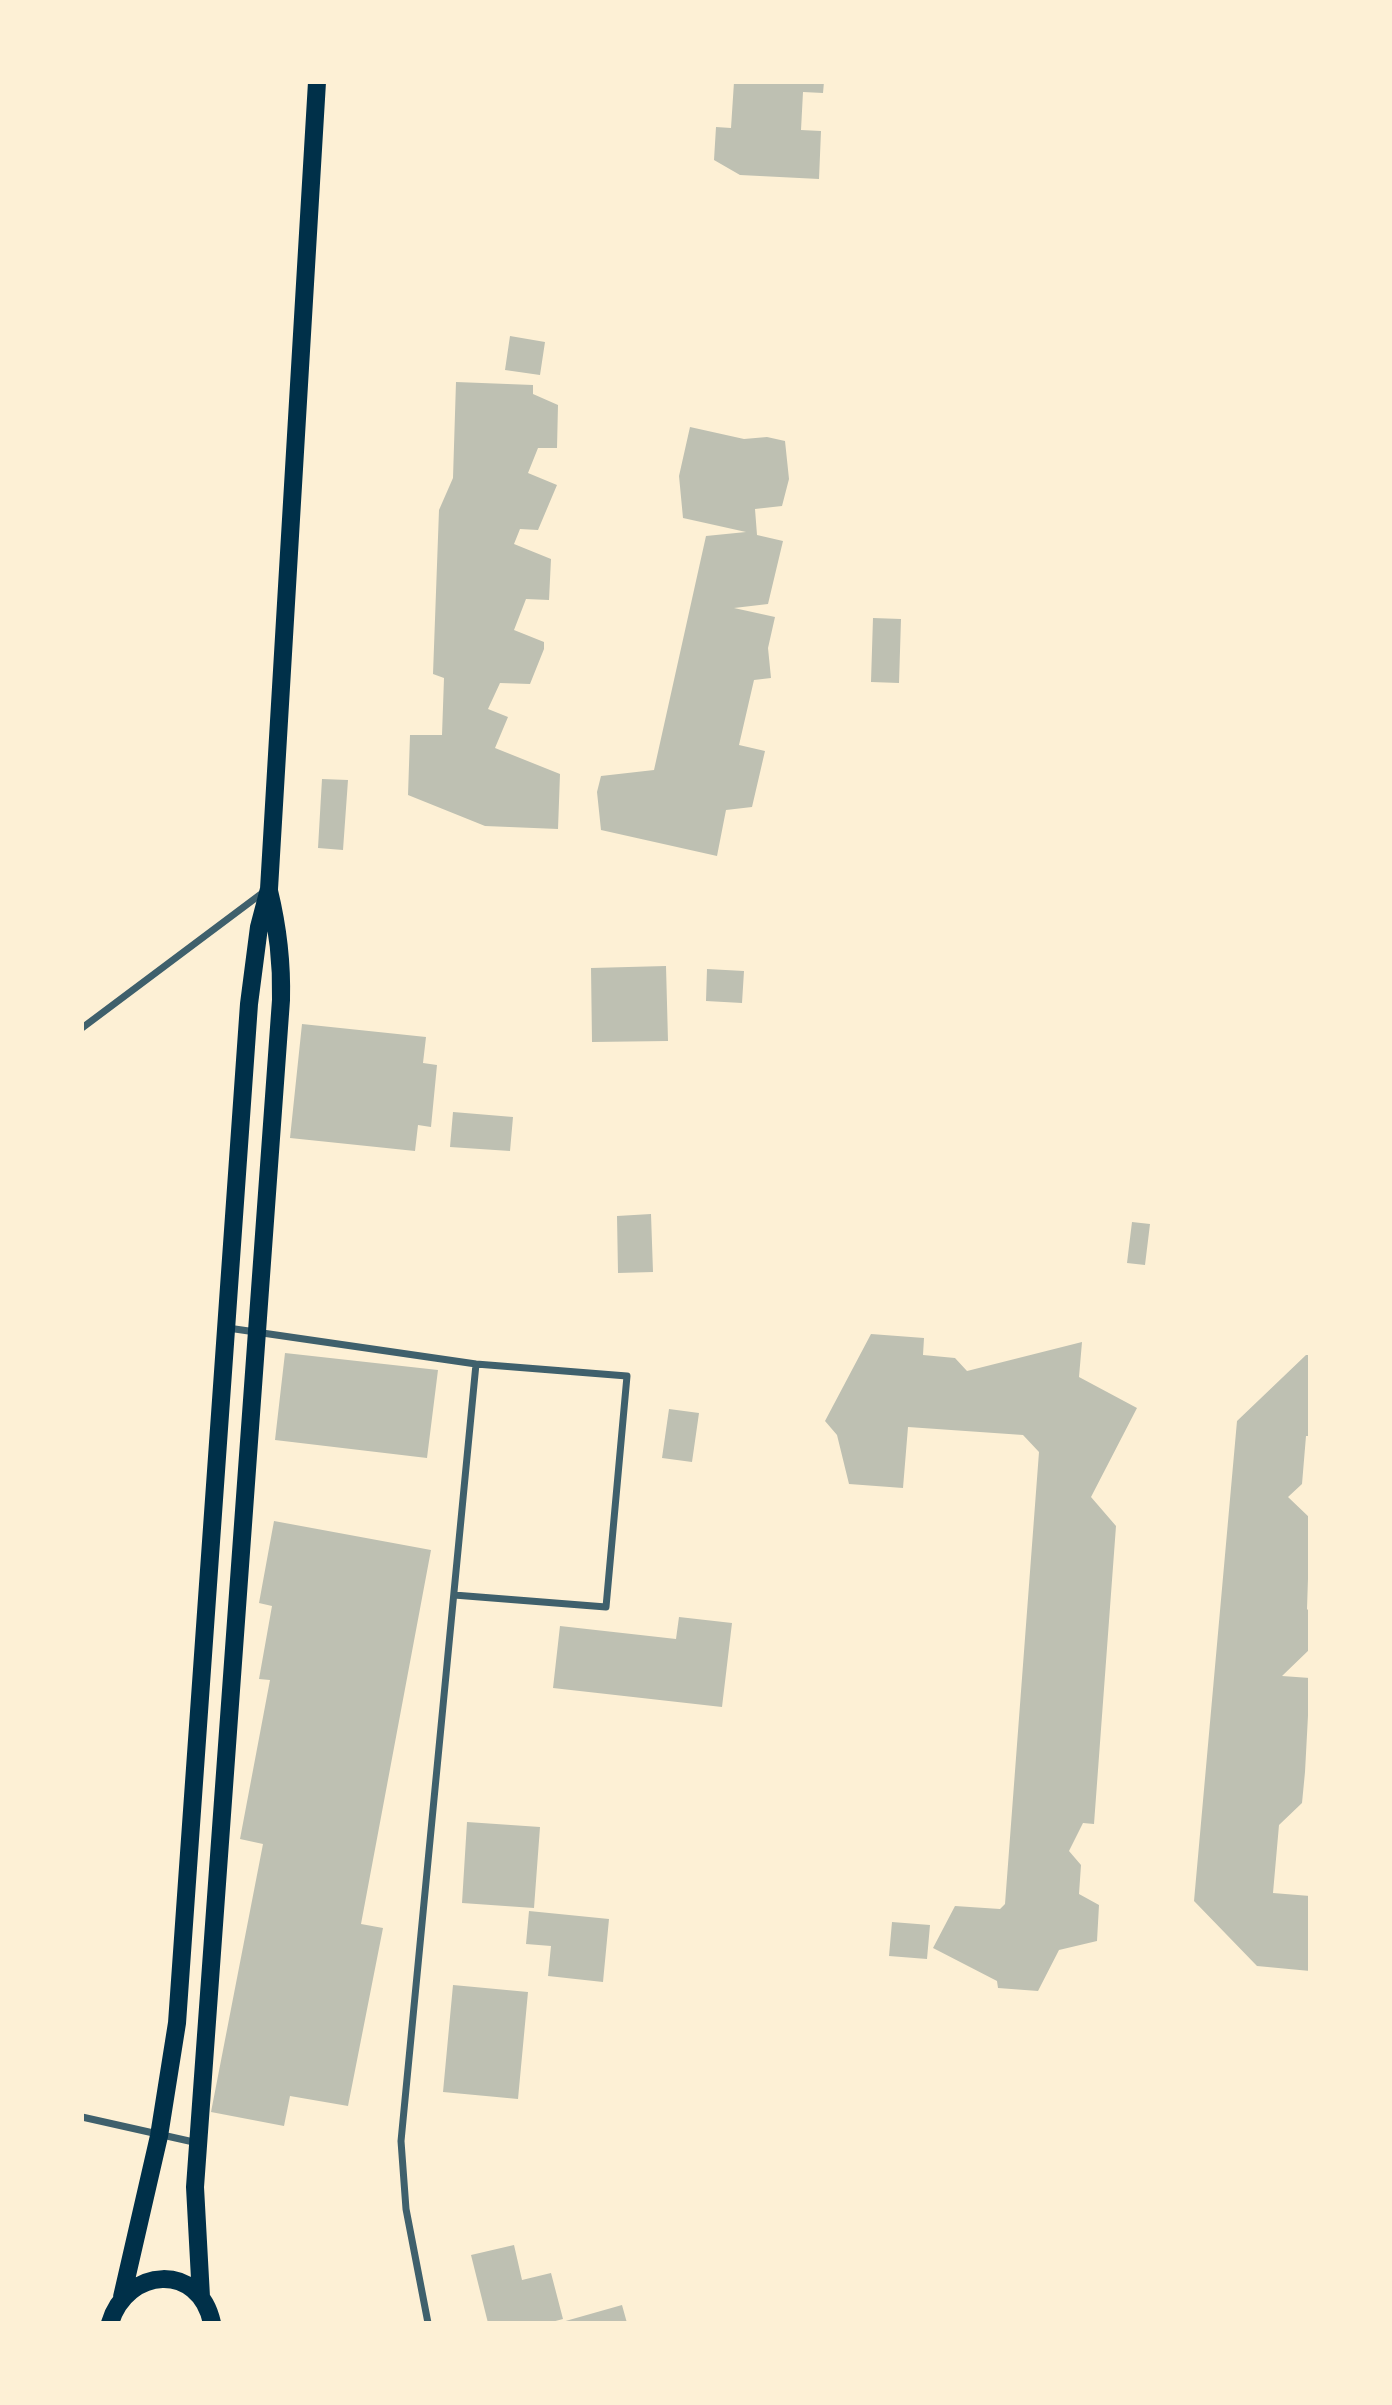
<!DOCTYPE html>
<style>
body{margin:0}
#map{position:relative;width:1392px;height:2405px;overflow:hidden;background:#fdf0d5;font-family:Montserrat,sans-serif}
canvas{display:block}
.frame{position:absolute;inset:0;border:84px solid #fdf0d5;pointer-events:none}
</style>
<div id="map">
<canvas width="1392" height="2405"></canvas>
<div class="frame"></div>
</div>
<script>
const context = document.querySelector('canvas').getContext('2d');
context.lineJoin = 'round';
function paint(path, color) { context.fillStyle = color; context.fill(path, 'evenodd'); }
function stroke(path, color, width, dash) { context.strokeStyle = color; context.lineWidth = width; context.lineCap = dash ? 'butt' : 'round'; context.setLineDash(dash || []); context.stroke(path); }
paint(new Path2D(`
 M734,82H824L823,93L803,92L801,130L821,131L819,179L740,175L714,160L716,127L731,128Z
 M510,336L545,342L540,375L505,370Z
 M456,382L533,385V394L558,405L557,448H538L528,473L557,485L538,530L520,529L514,544L551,559L549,600L526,599L514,630L544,642V649L530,684L500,683L488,709L508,717L495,748L560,774L558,829L485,826L408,795L410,735H442L444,678L433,674L439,510L453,478Z
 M690,427L744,439L767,437L785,441L789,479L782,506L755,509L757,535L783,541L768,604L734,608L775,617L768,648L771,678L754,680L739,745L765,751L752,807L726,810L717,856L601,830L597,792L601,776L654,770L706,536L746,532L683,518L679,476Z
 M873,618L901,619L899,683L871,682Z
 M322,779L348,780L343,850L318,848Z
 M666,966L668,1041L592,1042L591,968Z
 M707,969L744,971L742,1003L706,1001Z
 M302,1024L426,1037L423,1063L437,1065L431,1127L418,1125L415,1151L290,1138Z
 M453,1112L513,1117L510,1151L450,1147Z
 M651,1214L653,1272L618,1273L617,1216Z
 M1132,1222L1150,1224L1145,1265L1127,1263Z
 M871,1334L924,1338L923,1355L955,1358L967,1371L1082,1342L1079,1377L1137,1408L1091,1497L1116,1526L1094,1824L1083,1823L1069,1851L1081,1865L1079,1894L1099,1905L1097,1941L1059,1950L1038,1991L998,1988L997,1981L933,1948L955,1906L1000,1909L1005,1904L1039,1452L1023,1435L908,1427L903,1488L849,1484L837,1435L825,1421Z
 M285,1353L438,1370L427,1458L275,1440Z
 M1306,1355H1310V1436H1306L1302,1484L1288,1497L1310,1518L1307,1609L1310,1612V1649L1282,1676L1310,1678L1305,1772L1302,1803L1279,1825L1273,1893L1310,1896V1971L1257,1966L1194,1901L1237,1421Z
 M669,1409L699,1413L692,1462L662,1458Z
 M274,1521L431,1550L361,1924L383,1928L348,2106L290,2096L284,2126L211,2112L263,1844L240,1839L270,1680L259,1679L272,1606L259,1603Z
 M679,1617L732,1623L722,1707L553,1688L560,1626L676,1639Z
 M467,1822L540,1827L534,1908L462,1903Z
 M529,1911L609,1919L603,1982L548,1976L551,1946L526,1944Z
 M892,1922L930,1925L927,1959L889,1956Z
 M453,1985L528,1992L518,2099L443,2092Z
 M514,2245L522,2280L551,2273L563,2319L548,2323H488L471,2255Z
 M622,2305L627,2323H562V2322Z`), '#bec0b2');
stroke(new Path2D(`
 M82,1028L265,891
 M228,1328L476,1364L627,1376L606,1607L454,1595
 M82,2117L198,2143
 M428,2323L406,2209L401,2141L476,1364`), '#3f606c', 7);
stroke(new Path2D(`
 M122,2297L159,2136L177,2023L249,1004L259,927L269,889L317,82
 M201,2297L195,2187L281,1000C282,962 278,928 269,891
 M110,2323C127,2267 199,2262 212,2323`), '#003049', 18);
</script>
